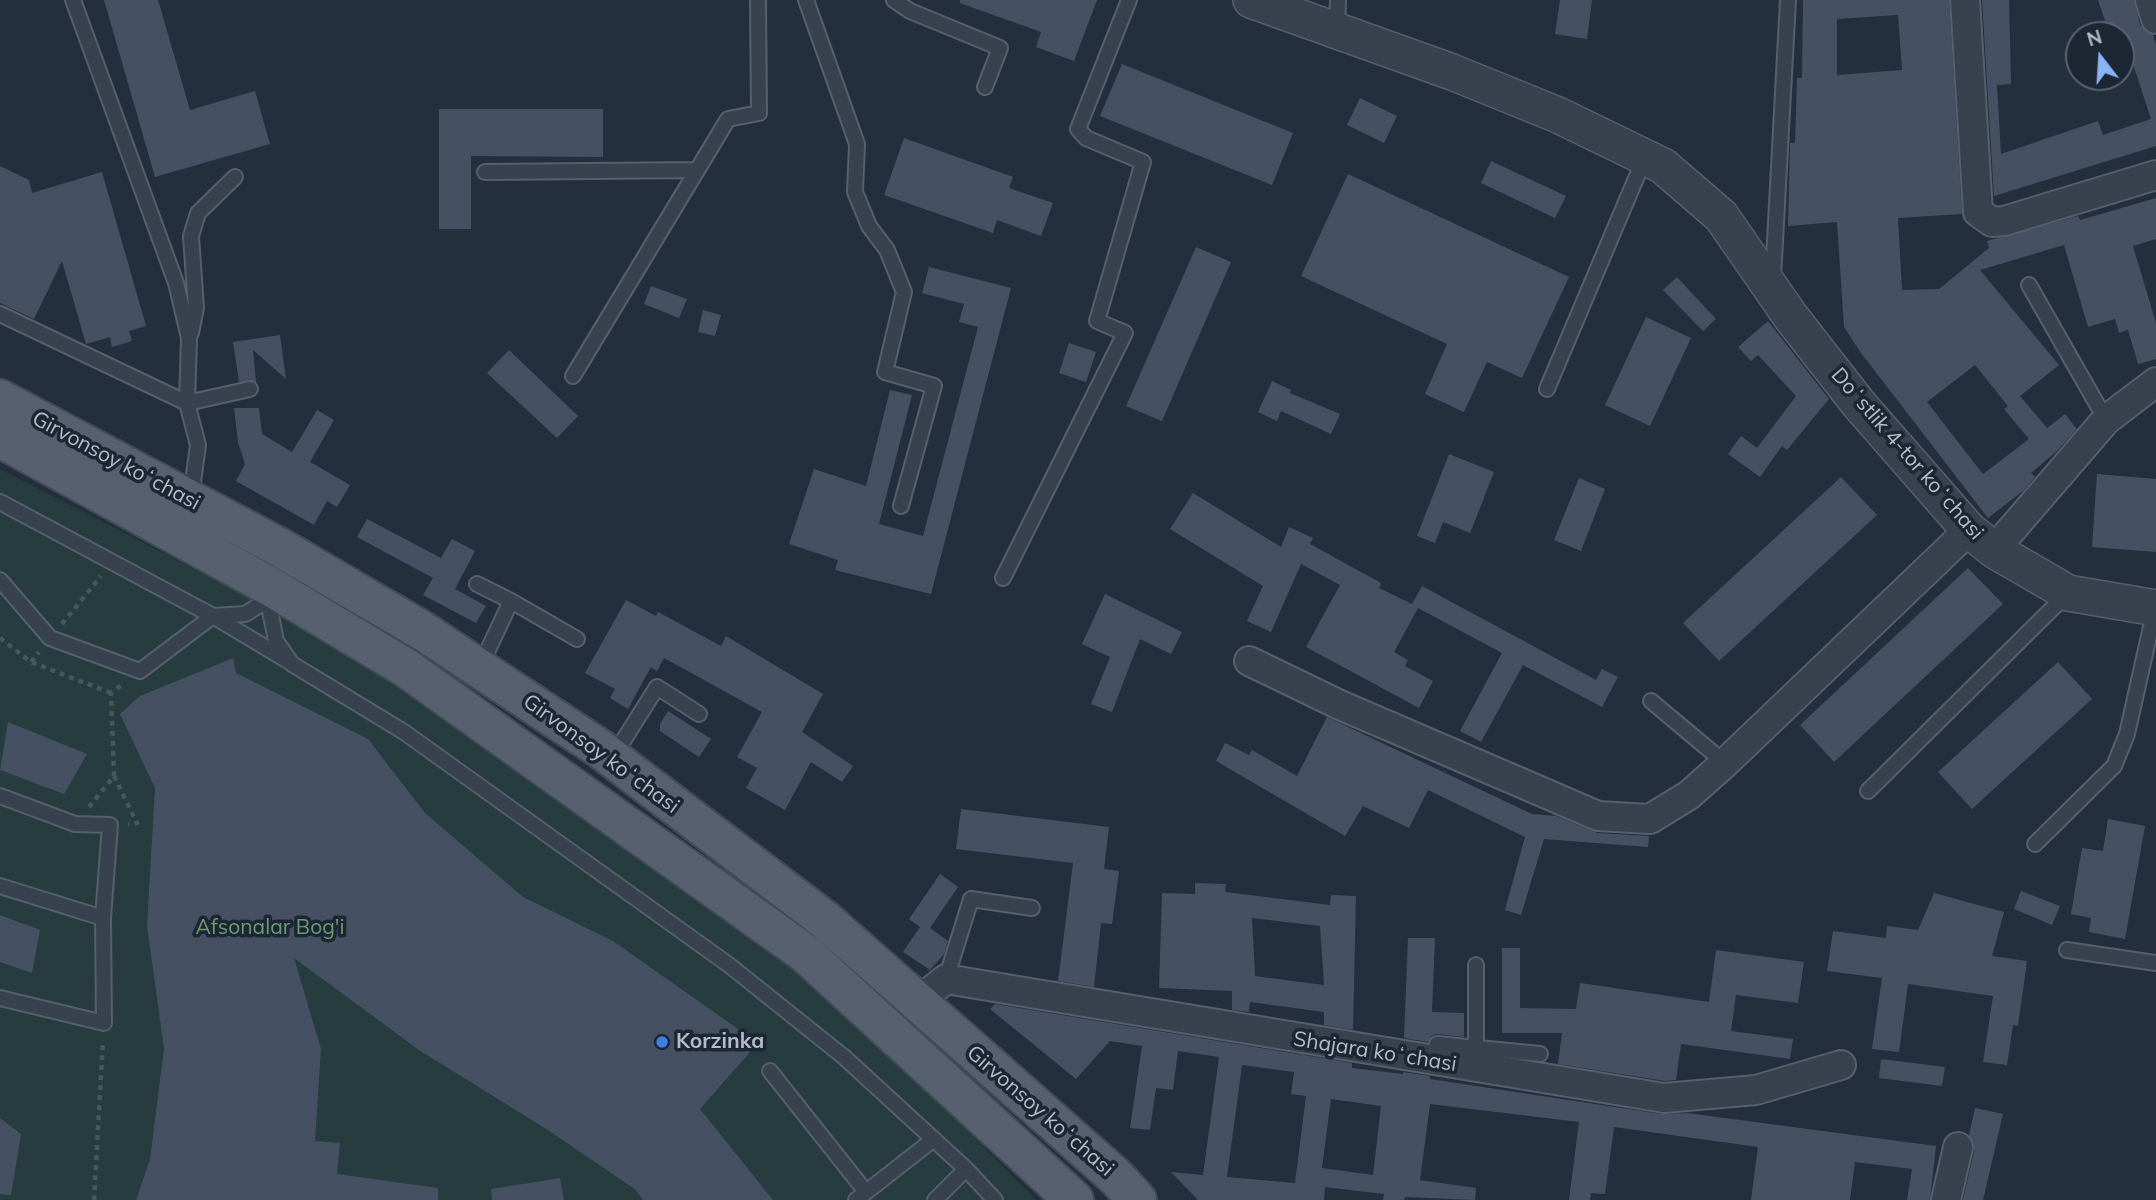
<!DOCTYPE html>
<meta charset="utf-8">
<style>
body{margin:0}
#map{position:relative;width:2156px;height:1200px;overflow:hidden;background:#242f3e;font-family:Mulish,sans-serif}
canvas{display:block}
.north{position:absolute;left:2065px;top:21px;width:70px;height:70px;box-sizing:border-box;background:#1d2633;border:2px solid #59626f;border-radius:50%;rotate:343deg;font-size:19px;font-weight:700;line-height:28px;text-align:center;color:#b4bcc9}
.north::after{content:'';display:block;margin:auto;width:24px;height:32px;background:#8ab4f8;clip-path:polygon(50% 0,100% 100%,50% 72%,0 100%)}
</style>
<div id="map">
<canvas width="2156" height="1200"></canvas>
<div class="north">N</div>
</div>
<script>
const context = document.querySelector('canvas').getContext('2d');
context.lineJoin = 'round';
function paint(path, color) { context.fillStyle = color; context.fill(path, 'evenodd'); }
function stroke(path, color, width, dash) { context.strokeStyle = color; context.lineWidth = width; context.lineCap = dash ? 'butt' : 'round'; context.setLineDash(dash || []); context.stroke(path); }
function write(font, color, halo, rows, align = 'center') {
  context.font = font + ' Mulish,sans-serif'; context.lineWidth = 7; context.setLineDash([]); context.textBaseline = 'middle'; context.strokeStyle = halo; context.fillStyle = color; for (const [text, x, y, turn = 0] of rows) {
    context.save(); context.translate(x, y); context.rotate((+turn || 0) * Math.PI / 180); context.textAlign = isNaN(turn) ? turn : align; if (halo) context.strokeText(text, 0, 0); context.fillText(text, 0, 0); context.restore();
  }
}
paint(new Path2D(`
 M0,469L301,624L788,948L1036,1200H0Z`), '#263c3f');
paint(new Path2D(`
 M104,0H158L190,110L255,91L270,144L155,177Z
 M960,0H1097L1074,61L1036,47L1041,32L960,3Z
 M1560,0H1592L1587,39L1555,34Z
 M1803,0H1949L1962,214L1898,218L1902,290L1939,289L1989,248L1987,241L2078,216L2080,220L2156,198V239L2133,246L2156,323V359L2138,364L2128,330L2119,333L2115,319L2088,327L2064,245L1980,270L2059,365L2020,396L2047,428L2065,414L2077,429L2056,452L2031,473L2035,477L2023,491L1988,518L1861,353L1844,327L1837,222L1788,226L1790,143H1795L1797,78H1802ZM1898,15L1902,70L1837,75V19ZM1975,365L2008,406L2004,409L2029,439L1983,474L1927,402Z
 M1982,0H2009L2011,84L1997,85L2001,154L2098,121L2103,135L2151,119L2133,64L2121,68V35H2110L2098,0H2134L2140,25L2153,35L2156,45V146L1994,196Z
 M1122,64L1293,133L1272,185L1100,116Z
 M1360,98L1397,116L1384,143L1347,125Z
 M439,109H603V157L471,156V229H439Z
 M904,138L1013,177L1009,188L1053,203L1041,236L997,220L993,233L884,195Z
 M1491,161L1566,196L1555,218L1481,183Z
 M0,166L29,180L32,193L102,172L146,326L129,331L132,341L112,347L110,337L86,344L62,261L34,319L0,303Z
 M1348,174L1569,277L1522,378L1487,362L1464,412L1425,394L1447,344L1301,276Z
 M1196,247L1231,262L1162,421L1126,406Z
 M929,267L1011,288L931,594L835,570L838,560L789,544L814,469L866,486L890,390L912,395L879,524L923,536L978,327L959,322L964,304L922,293Z
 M1677,277L1716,319L1703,331L1663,290Z
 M651,286L687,299L679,318L644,304Z
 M703,310L721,315L715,336L698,332Z
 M1646,317L1691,338L1650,426L1605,405Z
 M1768,321L1829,399L1787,450L1782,446L1760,477L1728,454L1741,436L1757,448L1796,396L1758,355L1751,361L1738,347Z
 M280,335L286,379L253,350L256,382H239L233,342Z
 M1069,343L1096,352L1086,382L1059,373Z
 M509,350L578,416L557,438L487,373Z
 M1272,381L1291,390L1290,393L1340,414L1331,434L1281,411L1277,421L1258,412Z
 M234,408H259L262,434L292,452L317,410L334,420L310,462L350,485L337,507L327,501L314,525L236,481L245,464L238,442Z
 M1449,454L1494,472L1470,533L1443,522L1435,543L1417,536Z
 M2097,474L2156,479V552L2092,547Z
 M1841,477L1877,515L1719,661L1683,623Z
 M1579,478L1605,489L1581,551L1554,540Z
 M1193,493L1281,547L1289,527L1313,538L1310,544L1381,583L1379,588L1412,604L1422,586L1596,680L1602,669L1618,677L1602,707L1523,665L1481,742L1460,731L1502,653L1418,608L1394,652L1408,660L1405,666L1433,681L1419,708L1306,647L1340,585L1301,564L1271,632L1247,621L1263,586L1170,529Z
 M367,519L441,558L452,539L475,551L455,589L486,606L476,623L423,595L433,578L357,537Z
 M1968,568L2003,604L1834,762L1800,725Z
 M1105,594L1182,632L1171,654L1140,639L1112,712L1091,704L1110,657L1082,644Z
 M626,600L656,616L658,612L721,646L726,636L823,694L802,732L853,766L842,782L811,762L785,810L746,788L757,768L737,757L762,712L664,658L657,671L651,667L628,709L610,698L615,689L585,673Z
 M233,658L236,673L368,739L425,813L523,897L613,941L758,1043L700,1109L773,1200H643L636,1190L551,1132L419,1050L294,958L321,1049L315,1141L340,1143L337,1174L438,1188V1200H136L150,1159L164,1049L147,926L155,788L120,714L140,696Z
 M2058,662L2092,699L1972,809L1938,772Z
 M668,711L711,739L699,757L660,731V724Z
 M1327,717L1532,814L1556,816L1597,833L1649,836L1648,847L1544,839L1521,915L1505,910L1525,837L1428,790L1409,828L1363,806L1345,836L1216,761L1225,743L1249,755L1252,750L1297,776Z
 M8,722L87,754L64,794L0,770Z
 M961,809L1109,827L1104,869L1119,871L1112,924L1101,923L1094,987L1058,981L1073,863L956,849Z
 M2108,819L2145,826L2125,939L2089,932L2091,918L2071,914L2082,848L2103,851Z
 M940,874L958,887L930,928L948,941L944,954L930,970L903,952L920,927L909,919Z
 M1195,883L1226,884L1225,892L1330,905L1331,895L1356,896L1353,1030L1324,1025V1012L1250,1002L1249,1012L1232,1010V991L1159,988L1162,893L1195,894ZM1252,918L1320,926L1324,985L1255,976Z
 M2021,891L2060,906L2052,925L2014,909Z
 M1934,893L2004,912L1992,956L2027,961L2018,1026L2013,1025L2007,1065L1983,1062L1993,996L1908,984L1899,1052L1872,1049L1882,978L1827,971L1833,931L1886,938L1887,926L1918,930Z
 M0,915L40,930L32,973L0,962Z
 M1408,938H1435L1432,1012L1464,1013V1037L1437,1034L1431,1036L1428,1042L1404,1038Z
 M1502,948H1520V1008L1576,1009L1580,983L1709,1002L1716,950L1804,962L1798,1003L1736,995L1731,1031L1793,1039L1790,1059L1681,1044L1676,1080L1665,1081L1558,1064L1562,1033H1502Z
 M995,1004L1352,1063V1068L1403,1074V1072L1430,1076V1079L1661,1114L1687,1113L1936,1146L1930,1200H1907L1912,1169L1855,1162L1850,1200H1751L1758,1147L1614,1127L1605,1194L1591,1193L1590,1200H1569L1579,1122L1430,1104L1420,1180L1476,1188L1475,1200L1405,1197L1404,1200H1383L1384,1194L1325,1187L1324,1200H1198L1171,1172L1203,1175L1219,1057L1178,1051L1173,1090L1156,1088L1150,1130L1130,1128L1142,1046L1110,1041L1076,1079L990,1009ZM1242,1065L1294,1072L1291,1094L1306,1096L1295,1183L1227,1177ZM1331,1099L1381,1106L1373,1175L1322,1168Z
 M1881,1059L1945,1067L1942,1086L1879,1078Z
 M1975,1108L2003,1114L1983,1200H1963L1974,1151L1969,1135Z
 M0,1118L21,1134L11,1195L0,1194Z
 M560,1178L564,1200H492L491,1189Z`), '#455162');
const service = new Path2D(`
 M73,0L176,283L189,338L187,403L250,389
 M806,0L857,144L855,192L869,226L887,250L904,292L885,372L934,386L901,506
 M894,0L910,11L1000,48L985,87
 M1337,29L1338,0
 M485,172L697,170
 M1773,278L1788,0
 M2029,285L2106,420
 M0,314L187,403L198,445L191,497
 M191,333L196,308L191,236L198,213L235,177
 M573,376L728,119L759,113L758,0
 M1547,389L1645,157
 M0,502L213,616L245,614L268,600L270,592
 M1003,578L1125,333L1097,321L1143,162L1086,138L1078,129L1129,0
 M0,580L50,638L140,671L213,616L288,661
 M477,584L511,601
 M268,600L276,641L292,664L404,732L729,965L844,1057L966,1169L995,1200
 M480,667L511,601L577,639
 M1651,701L1725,763
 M613,757L657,687L699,714
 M1868,791L2067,594
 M0,796L75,824L110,825L103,918L104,1023L0,998
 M2035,844L2114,766L2127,734L2155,609
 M0,886L103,918
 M2067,950L2156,963
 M946,979L971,899L1032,908
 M1476,1048V965
 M1435,1062L1437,1044L1540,1054
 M770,1071L866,1192
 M856,1200L934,1139
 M935,1200L966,1169`);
const minor = new Path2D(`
 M1965,0L1978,212L1992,222L2004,221L2156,175
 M2150,0L2156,19
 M1994,550L2106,420L2156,382
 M1249,661L1340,705L1598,816L1650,819L1689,795L1725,763L1969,530
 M916,1003L946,979L1664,1098L1756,1090L1841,1065
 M1946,1200L1958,1147`);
const tertiary = new Path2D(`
 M1251,0L1452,72L1558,115L1663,166L1721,216L1791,317L1858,403L1969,530L1994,550L2068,593L2156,608`);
const primary = new Path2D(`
 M0,399L279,547L423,631L599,748L825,920L1116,1177L1137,1200
 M0,438L271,587L406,668L806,954L1074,1200`);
stroke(service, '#565f6c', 18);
stroke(minor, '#565f6c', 32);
stroke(tertiary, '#565f6c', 38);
stroke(primary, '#414a57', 42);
stroke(new Path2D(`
 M62,624L101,576
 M0,638L31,662L111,693
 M31,662L39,652
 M114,776L137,823L128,824
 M89,807L114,776L111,693L123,684
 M94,1200L103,1040`), '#44595c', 4.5, [5, 5]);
stroke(service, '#38414e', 14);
stroke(minor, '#38414e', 28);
stroke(tertiary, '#38414e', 35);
stroke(primary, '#56606e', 38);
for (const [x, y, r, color] of [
 [662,1042,7,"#3f7fe0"]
]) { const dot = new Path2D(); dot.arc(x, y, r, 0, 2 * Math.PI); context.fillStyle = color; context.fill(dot); stroke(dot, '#1d2633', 2.5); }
write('21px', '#b4bcc9', '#1d2633', [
 ["Doʻstlik 4-tor koʻchasi",1907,454,49],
 ["Girvonsoy koʻchasi",116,461,28],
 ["Girvonsoy koʻchasi",601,754,36],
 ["Shajara koʻchasi",1375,1052,9],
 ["Girvonsoy koʻchasi",1040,1111,41]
]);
write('21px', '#6b9a76', '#1d2633', [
 ["Afsonalar Bog'i",270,928]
]);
write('bold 21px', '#b4bcc9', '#1d2633', [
 ["Korzinka",676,1042]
], 'left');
</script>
